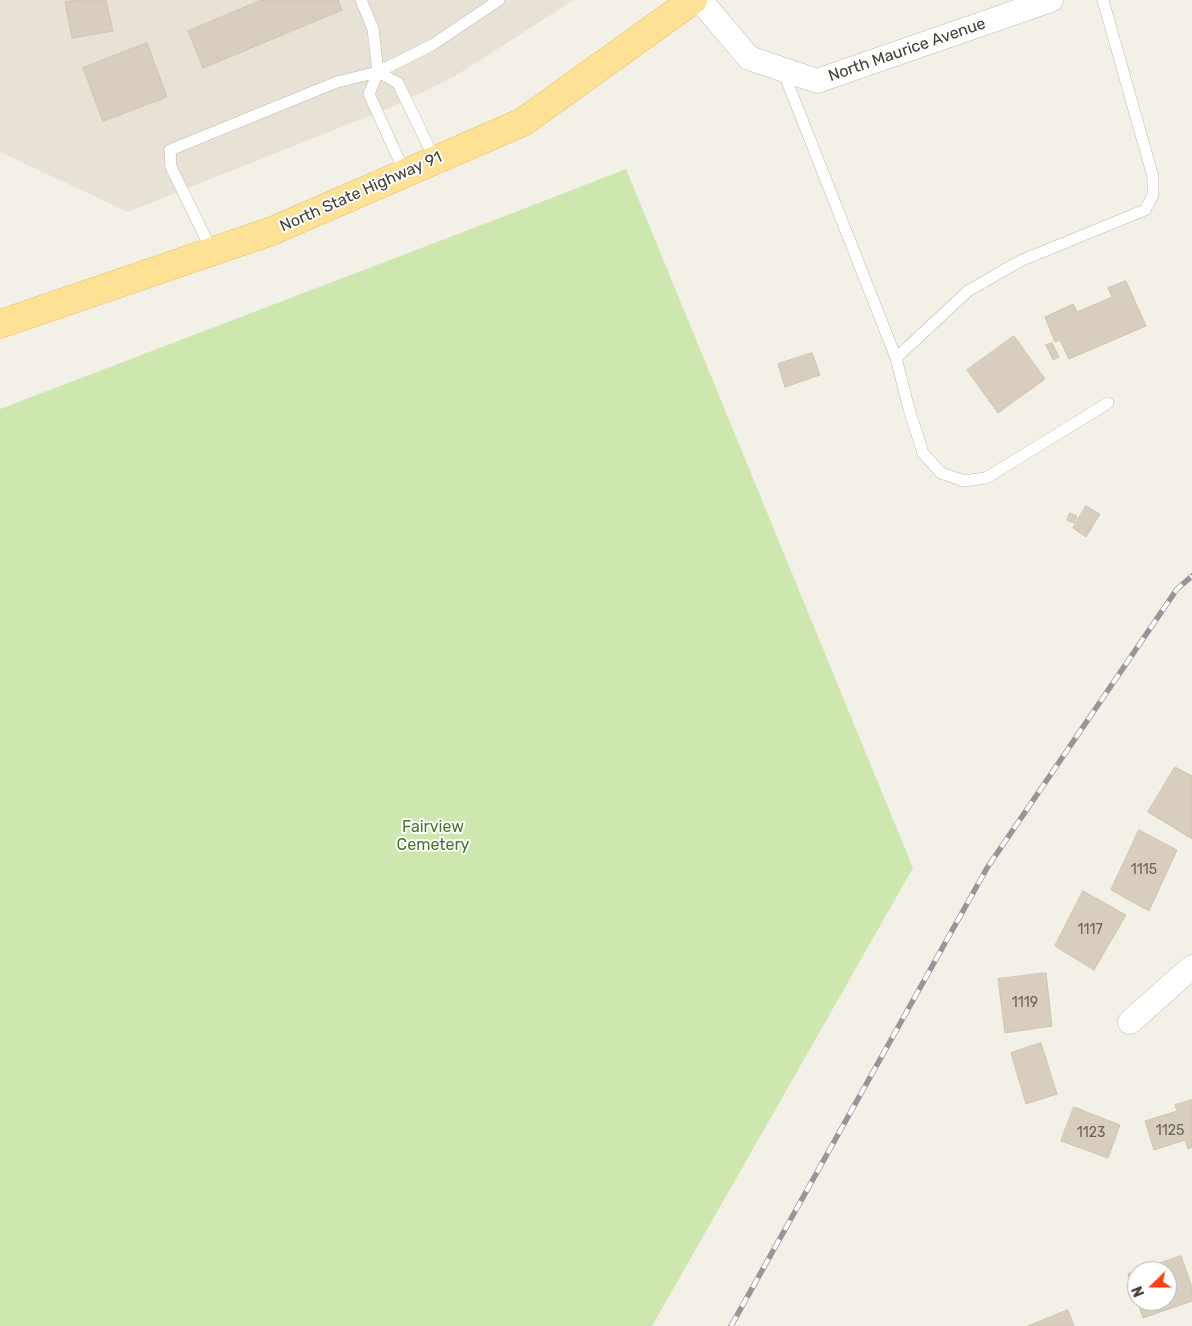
<!DOCTYPE html>
<style>
body{margin:0}
#map{position:relative;width:1192px;height:1326px;overflow:hidden;background:#f3f0e7;font-family:Rubik,sans-serif}
canvas{display:block}
.north{position:absolute;left:1127px;top:1261px;width:50px;height:50px;box-sizing:border-box;background:#fff;border:1px solid #b5b3af;border-radius:50%;rotate:248deg;font-size:14px;font-weight:700;line-height:20px;text-align:center;color:#464036}
.north::after{content:'';display:block;margin:auto;width:18px;height:22px;background:#f83f19;clip-path:polygon(50% 0,100% 100%,50% 72%,0 100%)}
</style>
<div id="map">
<canvas width="1192" height="1326"></canvas>
<div class="north">N</div>
</div>
<script>
const context = document.querySelector('canvas').getContext('2d');
context.lineJoin = 'round';
function paint(path, color) { context.fillStyle = color; context.fill(path, 'evenodd'); }
function stroke(path, color, width, dash) { context.strokeStyle = color; context.lineWidth = width; context.lineCap = dash ? 'butt' : 'round'; context.setLineDash(dash || []); context.stroke(path); }
function write(font, color, halo, rows, align = 'center') {
  context.font = font + ' Rubik,sans-serif'; context.lineWidth = 4; context.setLineDash([]); context.textBaseline = 'middle'; context.strokeStyle = halo; context.fillStyle = color; for (const [text, x, y, turn = 0] of rows) {
    context.save(); context.translate(x, y); context.rotate((+turn || 0) * Math.PI / 180); context.textAlign = isNaN(turn) ? turn : align; if (halo) context.strokeText(text, 0, 0); context.fillText(text, 0, 0); context.restore();
  }
}
paint(new Path2D(`
 M0,0H574L452,78L392,107L128,212L0,152Z`), '#e7e2d5');
paint(new Path2D(`
 M626,169L913,868L652,1326H0V409L505,216Z`), '#cde7af');
const building = new Path2D(`
 M78,0H106L113,31L72,38L65,2Z
 M262,0H338L342,10L203,68L188,31Z
 M147,43L167,97L103,121L83,68Z
 M1126,281L1146,326L1069,359L1060,340L1055,342L1045,317L1073,304L1077,312L1112,297L1108,288Z
 M1014,336L1045,379L998,413L967,370Z
 M1052,343L1059,357L1053,360L1046,345Z
 M812,353L820,375L785,387L778,364Z
 M1086,506L1100,514L1086,537L1073,528Z
 M1070,513L1077,516L1074,523L1067,520Z
 M1175,767L1192,776V839L1148,812Z
 M1139,830L1177,850L1149,911L1111,890Z
 M1083,891L1126,915L1094,970L1055,946Z
 M1046,973L1052,1026L1005,1033L998,979Z
 M1041,1043L1057,1094L1026,1104L1011,1053Z
 M1192,1100V1147L1188,1149L1185,1140L1154,1150L1145,1121L1177,1111L1175,1105Z
 M1074,1107L1120,1125L1108,1158L1061,1141Z
 M1181,1256L1192,1287V1301L1143,1318L1137,1301H1167V1271H1137Z
 M1137,1271V1301L1128,1274Z
 M1068,1310L1074,1326H1028Z`);
paint(building, '#d8cebf');
stroke(building, '#cfc4af', 1);
const lane = new Path2D(`
 M361,0L373,29L378,72
 M783,71L896,358L968,291L1020,261L1145,210L1153,195V177L1103,0
 M405,173L369,94L378,72L398,83L435,160
 M212,251L171,167L170,150L337,82L378,72L432,45L499,0
 M896,358L909,409L923,453L941,473L964,481L986,478L1108,403`);
const street = new Path2D(`
 M700,0L749,58L817,81L1051,0
 M1130,1022L1192,967`);
const primary = new Path2D(`
 M0,324L272,231L523,122L693,0`);
stroke(lane, '#c1baac', 12);
stroke(street, '#c1baac', 25);
stroke(primary, '#e3c065', 29);
stroke(lane, '#fff', 11);
stroke(street, '#fff', 24);
stroke(primary, '#fde295', 28);
const rail = new Path2D(`
 M731,1326L987,868L1177,589L1192,576`);
stroke(rail, '#969696', 5.5);
stroke(rail, '#fff', 4, [11]);
write('14px', '#6a6458', null, [
 ["1115",1144,870],
 ["1117",1090,930],
 ["1119",1025,1003],
 ["1125",1170,1131],
 ["1123",1091,1133]
]);
write('16px', '#464036', '#fff', [
 ["North Maurice Avenue",907,50,-19],
 ["North State Highway 91",361,192,-24]
]);
write('16px', '#457729', '#fff', [
 ["Fairview",433,827],
 ["Cemetery",433,845]
]);
</script>
